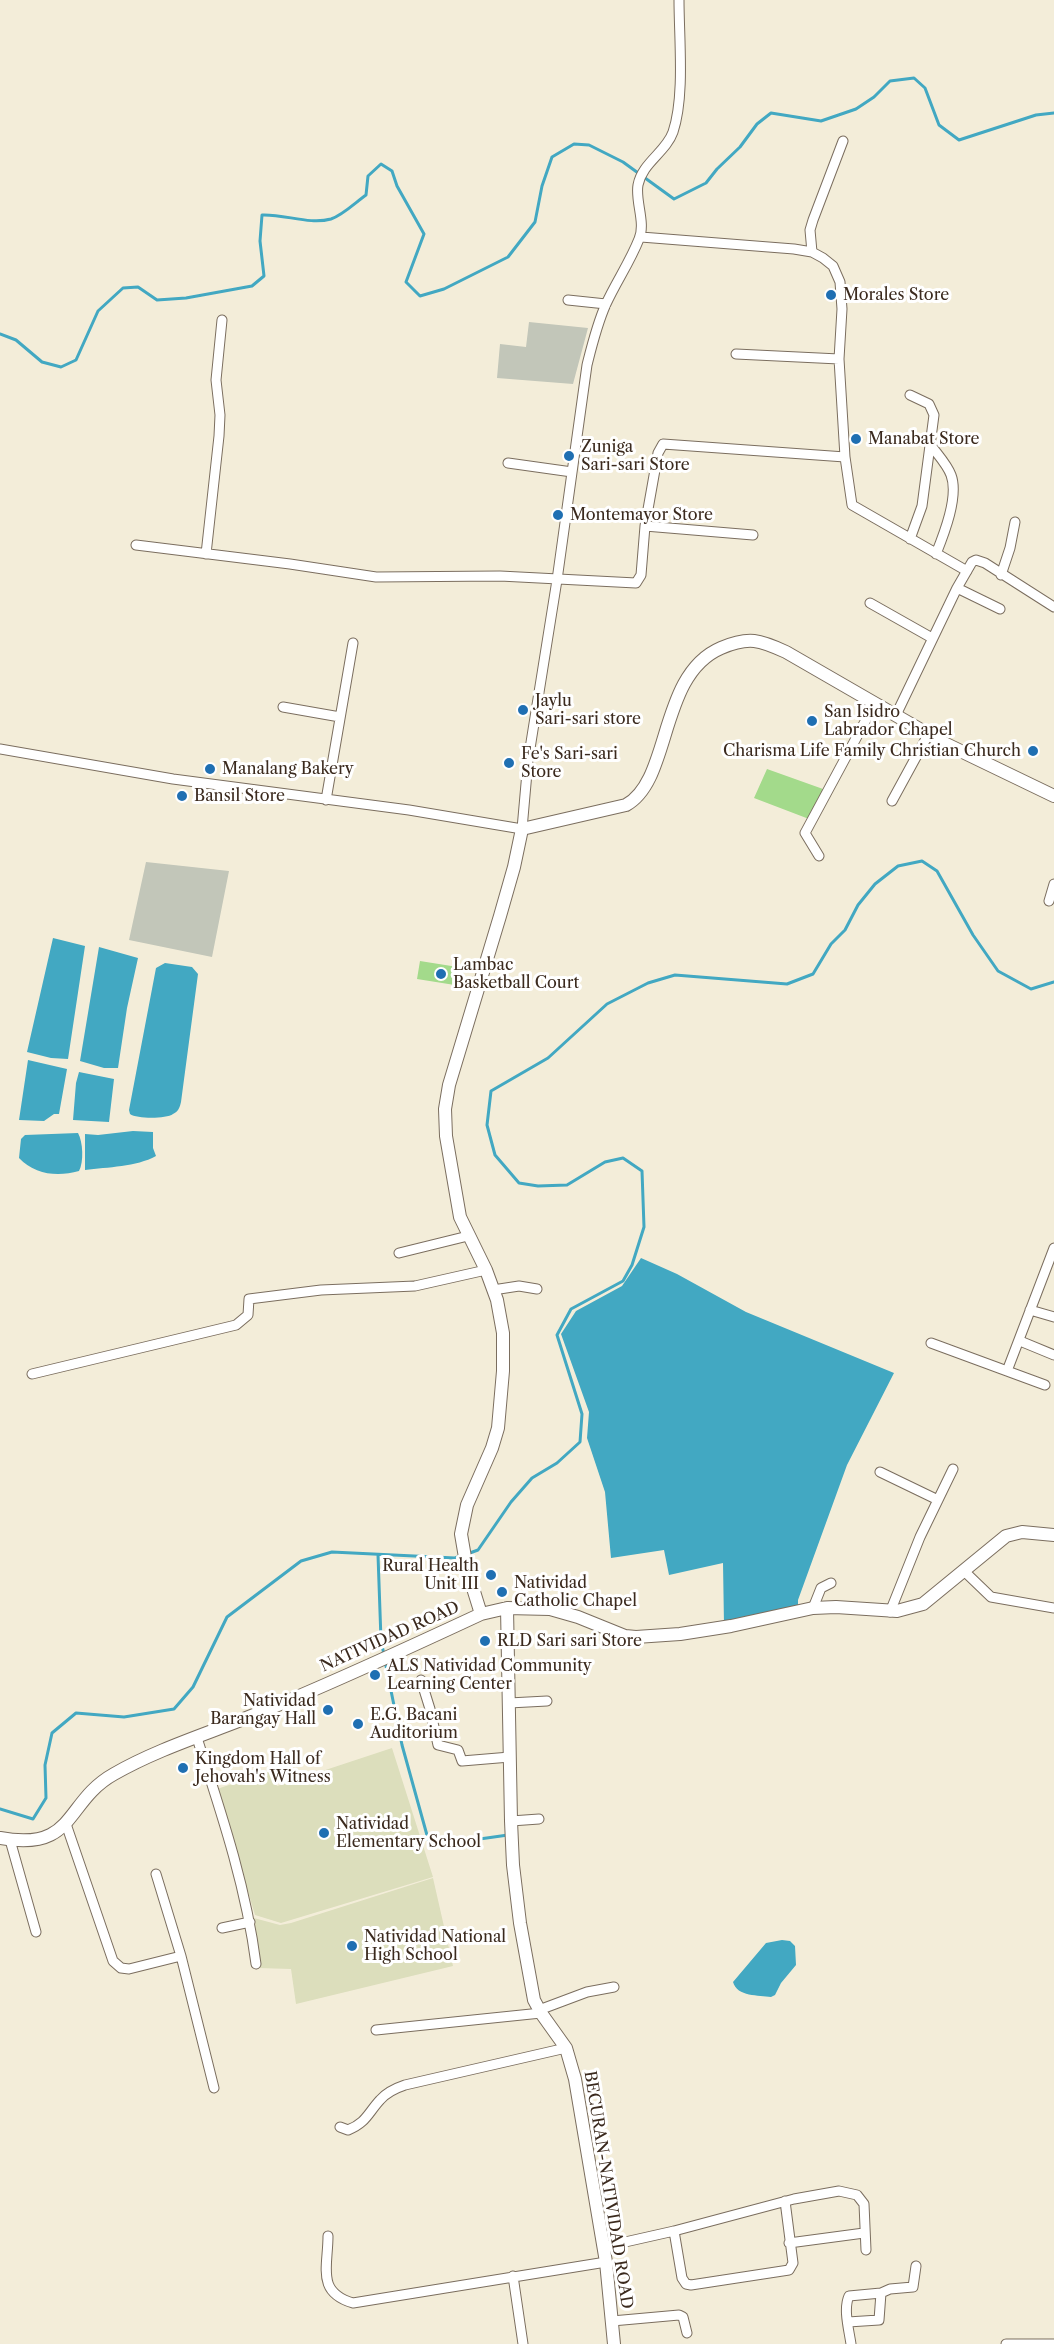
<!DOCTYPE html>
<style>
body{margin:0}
canvas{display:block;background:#f3edd9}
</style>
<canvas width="1054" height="2344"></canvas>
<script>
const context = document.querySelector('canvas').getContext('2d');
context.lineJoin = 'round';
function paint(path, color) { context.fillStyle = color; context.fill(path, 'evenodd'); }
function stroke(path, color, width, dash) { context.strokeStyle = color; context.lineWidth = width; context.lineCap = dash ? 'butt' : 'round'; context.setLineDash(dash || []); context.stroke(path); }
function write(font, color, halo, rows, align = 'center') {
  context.font = font + ' "Libre Caslon Text",serif'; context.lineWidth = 6; context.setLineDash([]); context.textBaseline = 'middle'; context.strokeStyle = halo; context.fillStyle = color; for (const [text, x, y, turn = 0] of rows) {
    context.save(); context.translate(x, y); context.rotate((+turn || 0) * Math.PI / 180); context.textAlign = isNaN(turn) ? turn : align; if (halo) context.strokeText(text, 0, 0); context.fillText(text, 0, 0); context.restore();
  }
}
paint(new Path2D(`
 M392,1748L433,1877L281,1923L255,1915L217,1789L271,1771L277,1786Z
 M433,1878L453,1966L296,2004L291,1969L258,1968L250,1917L280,1925L291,1923Z`), '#dcdebc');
paint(new Path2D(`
 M529,322L588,328L573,384L497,378L500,344L526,347Z
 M146,862L229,871L212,957L129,940Z`), '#c2c6b9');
paint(new Path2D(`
 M767,769L823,789L809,819L754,798Z
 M420,961L464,968L461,986L417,979Z`), '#a3da8b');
paint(new Path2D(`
 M53,938L85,946L68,1059L51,1058L27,1052Z
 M99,947L138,958L127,1008L118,1068H104L80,1061Z
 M165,963L192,967L198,974L181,1102C180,1107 178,1112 173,1114C166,1119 137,1119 130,1114L129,1110L156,968Z
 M28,1060L67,1069L59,1114H54L44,1121L19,1120Z
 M79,1072L114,1079L109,1122L73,1120L76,1083Z
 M133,1131L153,1132V1148L156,1156C136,1167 108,1167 85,1170V1134L98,1135Z
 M78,1133C83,1142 84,1162 79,1171C58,1177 35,1175 19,1158L21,1139L25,1135Z
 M641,1258L677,1274L746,1312L894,1373L847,1465L798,1600V1605L724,1625L723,1563L669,1575L664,1550L611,1558L605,1492L587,1438L589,1412L561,1334L576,1311L622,1286Z
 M782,1940L790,1941L795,1946L796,1965L781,1983L775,1995L771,1997C759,1995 737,1997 733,1982L766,1943Z`), '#42a8c2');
stroke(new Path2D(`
 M0,334L16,340L42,362L61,367L76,360L98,311L123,288L138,287L157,300L186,298L252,286L264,276L260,241L262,215C285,214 309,225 331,219C343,215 356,202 366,195L368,176L381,164L392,171L397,186L424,234L406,282L420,296L444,289L508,257L535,222L542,186L552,157L574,144L589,145L623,162L674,199L706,183L717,169L740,147L757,124L771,113L821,121L856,109L874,97L890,81L914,78L925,88L939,125L959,140L1036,115L1054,113
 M467,1554L478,1550L511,1502L532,1478L557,1463L580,1442L582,1414L557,1335L571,1309L623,1281L632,1265L644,1227L642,1171L623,1158L605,1162L567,1185L538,1186L519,1183L495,1155L487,1125L491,1091L548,1058L607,1004L648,983L675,975L787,984L813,974L831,944L845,930L858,905L875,884L898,866L922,861L937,871L973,935L998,971L1031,989L1054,982
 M378,1555L381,1640L384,1655
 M385,1661L402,1745L430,1846L508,1835
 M0,1809L33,1819L46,1798L45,1765L52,1733L76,1713L124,1717L174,1709L193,1687L227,1617L301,1561L332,1552L455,1558L460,1556`), '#42a8c2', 3);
const minor = new Path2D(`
 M641,237L794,249L812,252L823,258L833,266L840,282L842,309L839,359L845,457L852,505L967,571
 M812,252L810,230L813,220L843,141
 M568,300L606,304
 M736,354L839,359
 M930,444C937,454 947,464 951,475C959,496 944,534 936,554
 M508,463L572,472
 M645,526L753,535
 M910,539L922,506L934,415L929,404L910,395
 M136,545L290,564L376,577L500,576L636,583L641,575L645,526L658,453L663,444L845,457
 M206,554L219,436L220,415L216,380L222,320
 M1001,575L1010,548L1015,522
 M957,588L1000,609
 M870,603L932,638
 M283,707L340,717
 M896,715L957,588L972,562L976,560L985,563L1054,607
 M0,749L173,779L409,810L522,829L528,761L557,580L587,365C592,345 597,324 606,304C616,282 630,262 639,239C646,223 635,201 638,185C642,163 666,152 673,132C685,96 679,39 679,0
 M326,800L353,643
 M892,801L928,735
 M819,856L805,833L875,703
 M1049,901L1054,884
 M399,1253L468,1236
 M493,1290L519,1286L537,1289
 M1030,1310L1054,1317
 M1020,1341L1054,1355
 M931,1343L1045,1385
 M1007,1371L1054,1248
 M32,1374L236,1325L248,1315L249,1299L321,1290L415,1286L486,1270
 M880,1472L938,1500
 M964,1571L991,1597L1054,1608
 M813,1608L821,1588L831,1583
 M890,1612L920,1537L953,1469
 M421,1680L430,1709L438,1745L458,1750L462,1761L510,1757
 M509,1703L547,1701
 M197,1738C221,1812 246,1886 256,1964
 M511,1821L539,1819
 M66,1824L113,1961L121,1968L129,1969L181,1956L156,1874
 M10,1840L36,1932
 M222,1928L250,1922
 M181,1956L214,2088
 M539,2010L587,1992L614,1987
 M376,2030L541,2013
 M340,2127L348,2130C366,2123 368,2113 380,2100C386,2093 396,2088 405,2085L566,2048
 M674,2231L682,2278L686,2284L691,2285L789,2270L793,2263L785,2201
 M328,2236C328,2267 316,2292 353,2303L606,2262
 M789,2243L864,2233
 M603,2247L674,2231L794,2199L839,2191L857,2195L864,2204L866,2250
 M513,2276L523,2344
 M881,2293L890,2289L913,2287L916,2266
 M612,2321L679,2315L683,2317L687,2333
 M848,2322L879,2320L881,2293L849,2296C843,2309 849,2330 851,2344
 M1006,2344H1054`);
const tertiary = new Path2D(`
 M507,1608L511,1821L513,1865L520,1923L534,2000L541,2013L566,2048L575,2079L606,2262L614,2344
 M481,1614L467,1569L461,1534L467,1505L492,1448L498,1428L503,1371V1333L497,1300L486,1270L460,1217L446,1136L445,1109L449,1085L500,916L514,867L522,829L626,805C672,780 658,675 721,648C749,636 760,640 786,652L942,742L1054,796
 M0,1838C76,1852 64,1802 114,1774C159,1748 213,1732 261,1712C335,1682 408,1648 481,1614L507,1608L550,1609L578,1617L625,1636L636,1637L680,1634L731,1626L813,1608L836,1607L897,1611L923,1604L1006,1536L1022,1532L1054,1535`);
stroke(minor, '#7b6e5f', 11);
stroke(tertiary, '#7b6e5f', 14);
stroke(minor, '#fff', 9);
stroke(tertiary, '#fff', 12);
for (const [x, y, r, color] of [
 [831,295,6,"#1f6fb2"],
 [856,439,6,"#1f6fb2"],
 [569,456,6,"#1f6fb2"],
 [558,515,6,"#1f6fb2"],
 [523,710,6,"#1f6fb2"],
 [812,721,6,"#1f6fb2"],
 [1033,751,6,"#1f6fb2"],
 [509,763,6,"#1f6fb2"],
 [210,769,6,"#1f6fb2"],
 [182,796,6,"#1f6fb2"],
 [441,974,6,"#1f6fb2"],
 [491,1575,6,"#1f6fb2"],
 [502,1592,6,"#1f6fb2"],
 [485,1641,6,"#1f6fb2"],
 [375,1675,6,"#1f6fb2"],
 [328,1710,6,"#1f6fb2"],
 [358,1724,6,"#1f6fb2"],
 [183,1768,6,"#1f6fb2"],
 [324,1833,6,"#1f6fb2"],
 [352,1946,6,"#1f6fb2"]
]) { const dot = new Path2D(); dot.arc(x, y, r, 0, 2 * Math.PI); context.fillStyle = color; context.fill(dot); stroke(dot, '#fff', 2); }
write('16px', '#3b2a1e', '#fff', [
 ["Morales Store",843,295],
 ["Manabat Store",868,439],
 ["Zuniga",581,447],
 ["Sari-sari Store",581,465],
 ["Montemayor Store",570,515],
 ["Jaylu",535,701],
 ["Sari-sari store",535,719],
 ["San Isidro",824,712],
 ["Labrador Chapel",824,730],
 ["Charisma Life Family Christian Church",1021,751,"right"],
 ["Fe's Sari-sari",521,754],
 ["Store",521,772],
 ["Manalang Bakery",222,769],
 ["Bansil Store",194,796],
 ["Lambac",453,965],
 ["Basketball Court",453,983],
 ["Rural Health",479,1566,"right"],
 ["Unit III",479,1584,"right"],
 ["Natividad",514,1583],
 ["Catholic Chapel",514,1601],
 ["RLD Sari sari Store",497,1641],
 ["ALS Natividad Community",387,1666],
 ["Learning Center",387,1684],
 ["Natividad",316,1701,"right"],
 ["Barangay Hall",316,1719,"right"],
 ["E.G. Bacani",370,1715],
 ["Auditorium",370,1733],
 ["Kingdom Hall of",195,1759],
 ["Jehovah's Witness",195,1777],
 ["Natividad",336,1824],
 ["Elementary School",336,1842],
 ["Natividad National",364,1937],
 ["High School",364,1955]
], 'left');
write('16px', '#3b2a1e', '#fff', [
 ["NATIVIDAD ROAD",390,1637,-24],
 ["BECURAN-NATIVIDAD ROAD",608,2190,81]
]);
</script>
